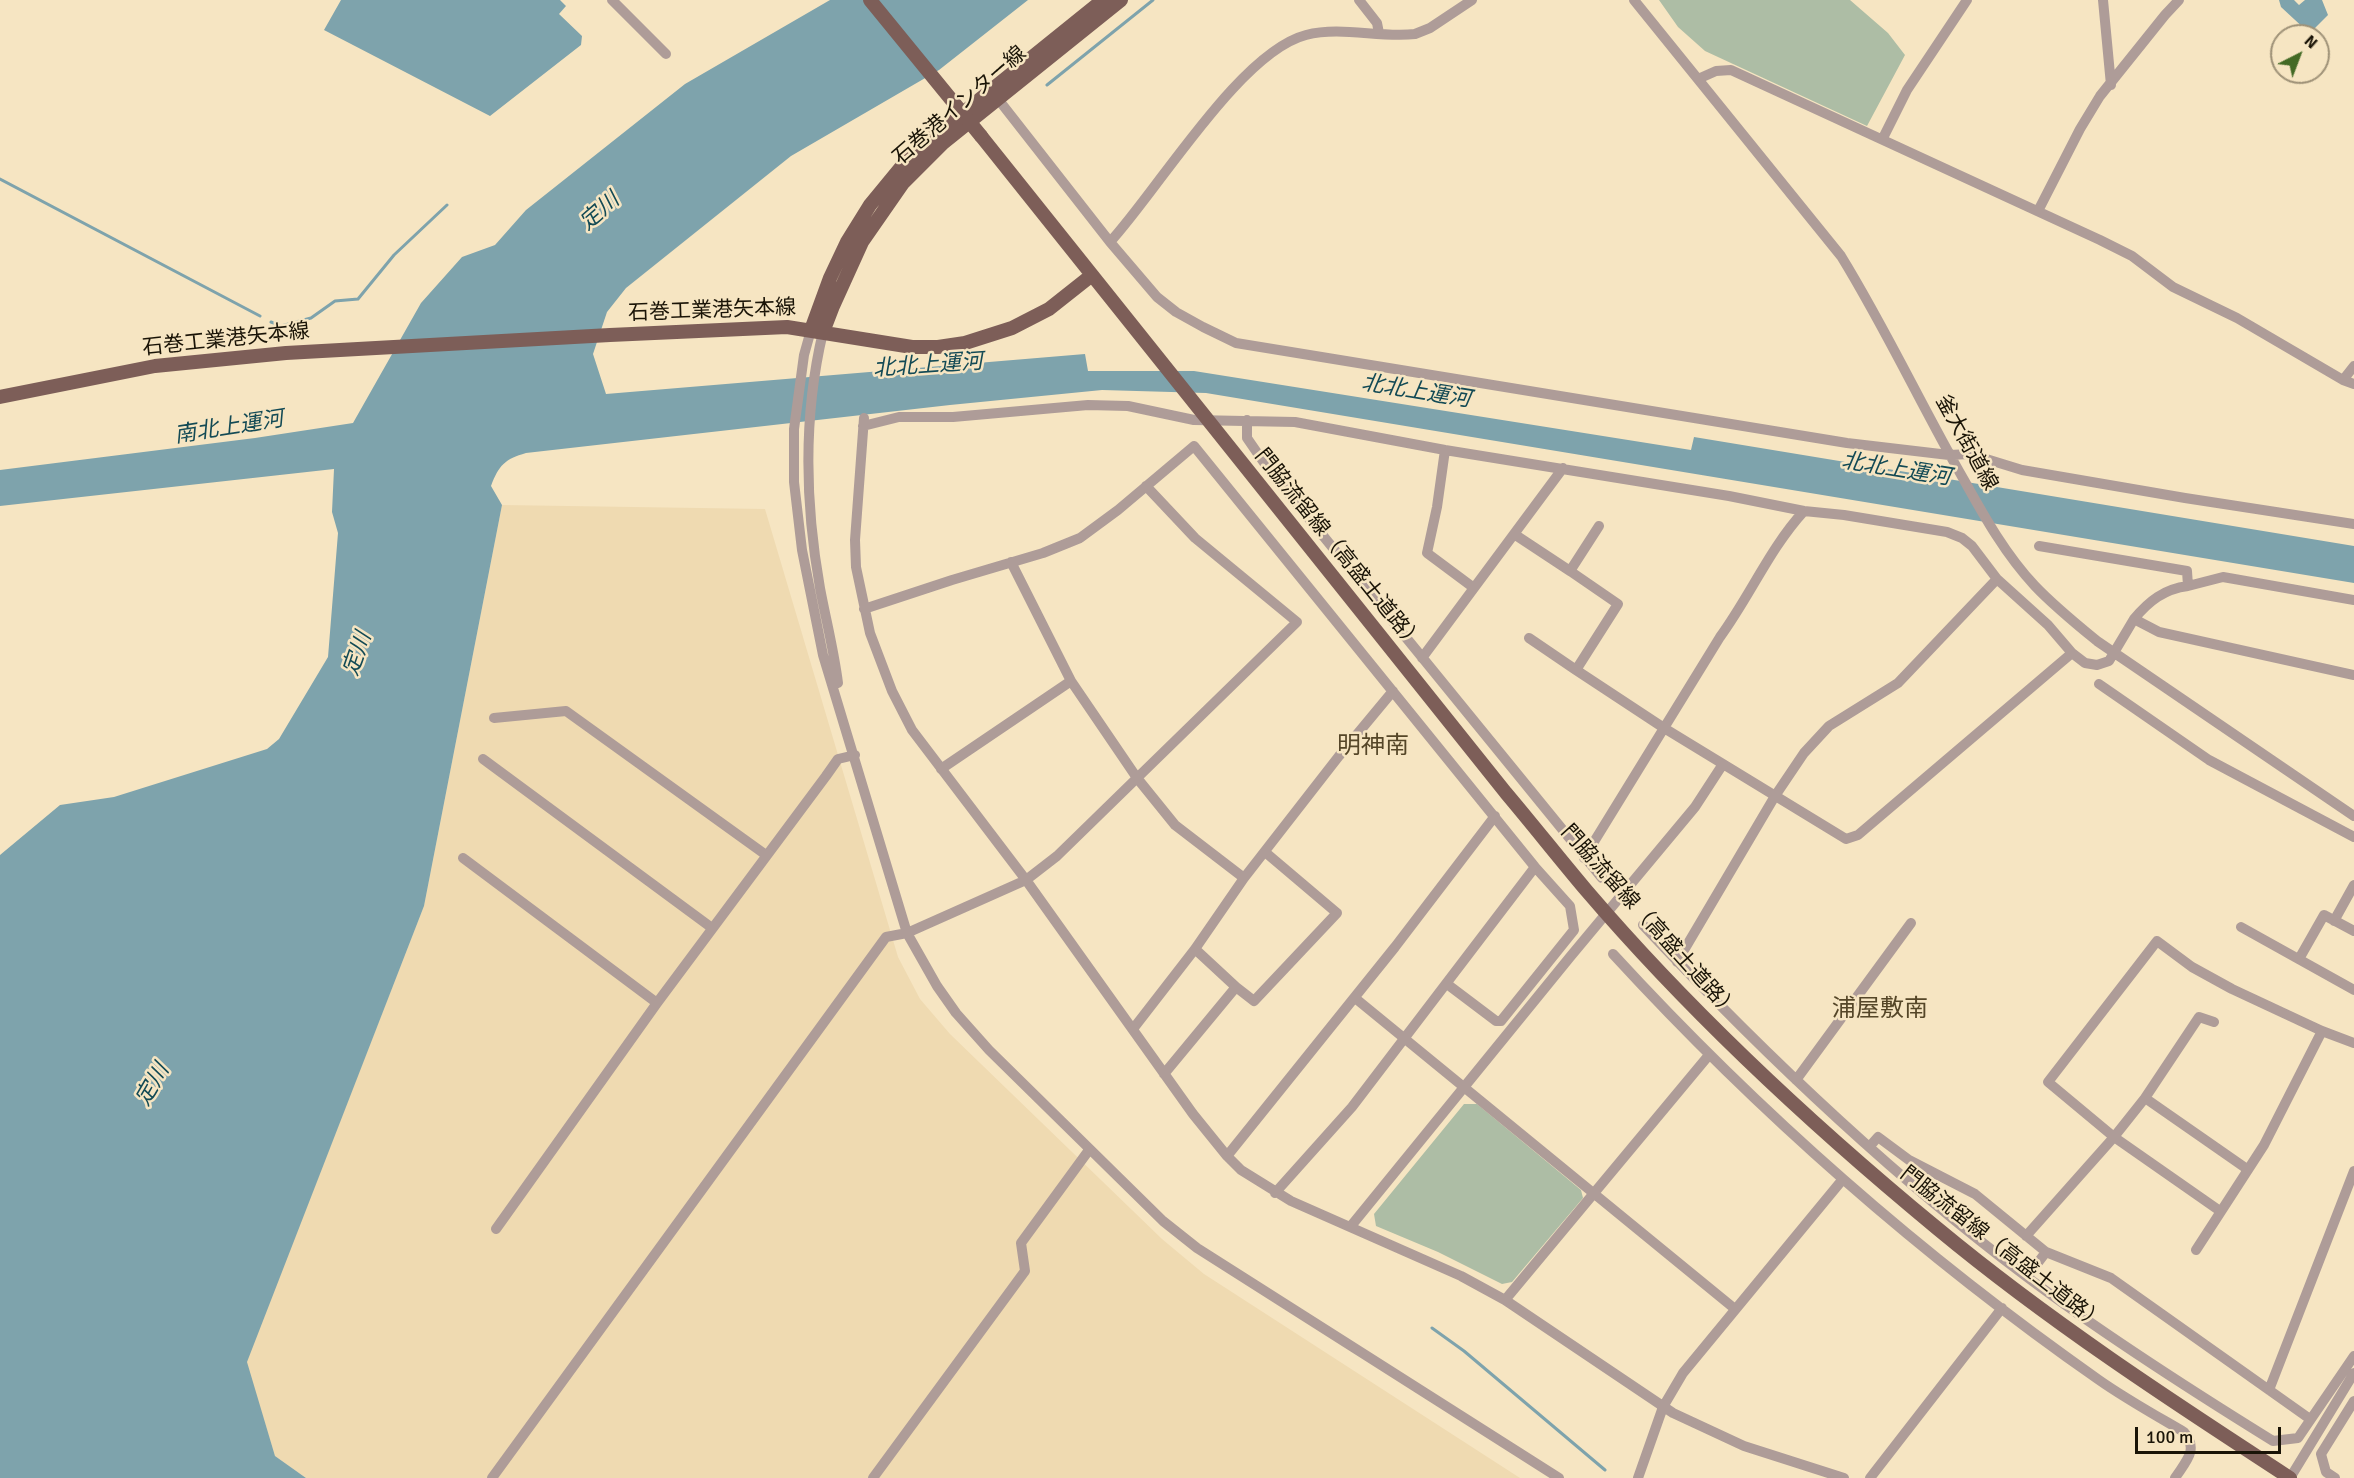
<!DOCTYPE html>
<meta charset="utf-8">
<style>
body{margin:0}
#map{position:relative;width:2354px;height:1478px;overflow:hidden;background:#f6e5c2;font-family:Signika,sans-serif}
canvas{display:block}
.north{position:absolute;left:2270px;top:24px;width:60px;height:60px;box-sizing:border-box;background:#f6e5c2;border:2px solid #9e9177;border-radius:50%;rotate:42deg;font-size:16px;font-weight:700;line-height:24px;text-align:center;color:#1a1407}
.north::after{content:'';display:block;margin:auto;width:21px;height:27px;background:#436a25;clip-path:polygon(50% 0,100% 100%,50% 72%,0 100%)}
.scale{position:absolute;left:2135px;top:1427px;width:146px;height:27px;box-sizing:border-box;border:3px solid #1a1407;border-top:0;padding-left:8px;font-size:18px;line-height:21px;white-space:nowrap;color:#1a1407;-webkit-text-stroke:4px #f6e5c2;paint-order:stroke}
</style>
<div id="map">
<canvas width="2354" height="1478"></canvas>
<div class="north">N</div>
<div class="scale">100 m</div>
</div>
<script>
const context = document.querySelector('canvas').getContext('2d');
context.lineJoin = 'round';
function paint(path, color) { context.fillStyle = color; context.fill(path, 'evenodd'); }
function stroke(path, color, width, dash) { context.strokeStyle = color; context.lineWidth = width; context.lineCap = dash ? 'butt' : 'round'; context.setLineDash(dash || []); context.stroke(path); }
function write(font, color, halo, rows, align = 'center') {
  context.font = font + ' Signika,"Noto Sans JP",sans-serif'; context.lineWidth = 5; context.setLineDash([]); context.textBaseline = 'middle'; context.strokeStyle = halo; context.fillStyle = color; for (const [text, x, y, turn = 0] of rows) {
    context.save(); context.translate(x, y); context.rotate((+turn || 0) * Math.PI / 180); context.textAlign = isNaN(turn) ? turn : align; if (halo) context.strokeText(text, 0, 0); context.fillText(text, 0, 0); context.restore();
  }
}
paint(new Path2D(`
 M502,505L765,509L898,957L920,999L950,1034L1162,1239L1204,1274L1520,1478H306L275,1456L246,1362L424,906Z`), '#efdab1');
paint(new Path2D(`
 M1659,0H1850L1888,33L1905,55L1867,126L1705,51L1678,27Z
 M1464,1104H1477L1581,1190L1583,1198L1512,1282L1502,1284L1438,1252L1376,1226L1374,1214Z`), '#adbda5');
paint(new Path2D(`
 M341,0H560L566,6L559,14L582,36L581,45L490,116L324,30Z
 M830,0H1028L939,70L791,156L626,288L607,312L593,354L606,394L1085,354L1088,371H1194L1691,450L1694,437L2354,546V583L1206,393L1102,390L950,405L526,453C505,459 499,465 491,486L502,505L424,906L247,1362L275,1456L306,1478H0V855L60,805L114,797L267,749L279,739L328,657L338,533L332,512L334,469L0,506V470L255,438L353,423L421,303L462,257L495,245L526,210L685,84Z
 M2279,0H2294L2299,5L2305,0H2322L2328,15L2311,32H2308L2281,7Z`), '#7ea3ac');
stroke(new Path2D(`
 M1047,85L1153,0
 M0,179L260,316
 M271,322L281,326L311,318L335,301L358,299L394,255L447,205
 M1432,1328L1464,1351L1605,1470`), '#7ea3ac', 3);
stroke(new Path2D(`
 M612,0L666,54
 M1359,0L1377,23L1379,33
 M1634,0L1841,256C1886,329 1922,407 1964,480C1985,518 2006,555 2035,586C2054,606 2075,623 2097,641L2354,816
 M2103,0L2111,85
 M1698,79L1716,71L1731,70L2100,240L2132,256L2173,287L2237,318L2343,380L2354,384
 M998,99L1110,242L1157,297L1176,312L1203,327L1236,343L1847,443L1949,455L1970,454L2022,470L2185,498L2354,524
 M1883,138L1907,90L1967,0
 M2038,211L2080,129L2100,96L2165,15L2179,0
 M1110,242C1158,190 1240,52 1306,35C1341,26 1379,38 1415,34L1430,28L1472,0
 M811,330L804,355L794,429V482L802,550L823,655L907,933L937,986L956,1013L989,1050L1163,1221L1197,1248L1559,1478
 M823,332C803,416 805,503 820,588C826,620 834,651 838,683
 M2343,380L2354,366
 M864,418L855,540L856,567L870,633L892,691L912,730L1026,880L1193,1114L1227,1156L1241,1170L1291,1201L1461,1276L1505,1300L1673,1413L1744,1446L1844,1478
 M1247,420V438L1267,467L1602,878
 M863,426L899,417H953L1088,405L1128,406L1194,420L1295,422L1445,450L1729,496L1804,511L1844,515L1947,532L1962,538L1972,546L1997,579L2048,625L2072,653L2085,663L2097,665L2109,661L2134,619L2159,632L2354,675
 M1445,450L1437,507L1427,553L1474,588
 M1514,534L1570,571L1599,526
 M2039,546L2187,571L2188,586L2223,577L2354,600
 M1011,562L1071,681L1137,778L1175,825L1244,878
 M864,609L952,580L1043,553L1080,538L1118,510L1194,446L1535,867L1570,906L1574,930L1501,1021H1496L1447,984
 M2134,619C2149,601 2164,589 2188,586
 M1529,638L1576,670L1618,604L1570,571
 M1422,658L1563,468
 M1576,670L1664,728L1846,839L1858,835L2072,653
 M2099,684L2209,760L2354,837
 M494,718L566,711L766,855
 M483,759L712,928
 M941,769L1071,681
 M463,858L657,1003
 M1584,858L1720,637C1750,596 1770,548 1804,511
 M2334,921L2354,885
 M1643,925C1760,1050 1890,1174 2027,1277C2106,1336 2189,1389 2273,1441L2298,1438L2354,1356
 M2241,927L2354,990
 M1195,949L1236,987
 M1613,954C1759,1113 1922,1256 2099,1380C2126,1399 2155,1415 2184,1432C2199,1450 2186,1461 2175,1478
 M2299,959L2324,915L2354,931
 M1677,962L1775,796L1804,753L1829,726L1898,683L1997,579
 M1355,998L1735,1309
 M1133,1029L1195,949L1244,878L1339,756L1393,691
 M1164,1074L1236,987L1254,1001L1337,913L1265,852
 M1796,1080L1911,923
 M2145,1098L2247,1169
 M1870,1146L1878,1137L1909,1160L1975,1194L2046,1252L2111,1278L2310,1419
 M1227,1156L1395,947L1495,816
 M1275,1193L1352,1107L1535,867
 M2220,1211L2114,1137L2048,1082L2157,941L2192,967L2232,989L2322,1031L2354,1043
 M1351,1226L1570,957L1695,807L1723,764
 M496,1229L657,1003L826,776L838,759L855,755
 M2026,1236L2114,1137L2145,1098L2199,1017L2214,1022
 M2196,1250L2264,1145L2322,1031
 M2027,1277L2046,1252
 M1505,1300L1709,1055
 M2269,1390L2354,1171
 M492,1478L886,937L907,933L1026,880L1057,856L1297,622L1195,538L1146,486
 M873,1478L1025,1271L1021,1243L1089,1150
 M1638,1478L1663,1407L1683,1373L1843,1179
 M1870,1478L2002,1308
 M2290,1478L2354,1373
 M2335,1478L2326,1472L2321,1454L2354,1401`), '#ae9c98', 10);
stroke(new Path2D(`
 M981,136L1506,793C1533,825 1559,858 1586,890C1692,1014 1813,1126 1938,1229C2049,1321 2170,1400 2290,1478
 M811,330L830,278L847,242L870,205L912,154L1103,0
 M823,332L833,306L862,242L903,183L943,143L1121,0
 M0,397L155,366L286,353L610,335L787,327L912,347H938L965,343L1012,328L1049,309L1092,275`), '#7d5e58', 14);
stroke(new Path2D(`
 M870,0L981,136`), '#7d5e58', 14);
write('21px', '#1a1407', '#f6e5c2', [
 ["石巻港インター線",960,106,-41],
 ["石巻工業港矢本線",712,311,-2],
 ["石巻工業港矢本線",226,340,-6],
 ["釜大街道線",1966,443,61],
 ["門脇流留線（高盛土道路）",1338,550,51],
 ["門脇流留線（高盛土道路）",1649,922,48],
 ["門脇流留線（高盛土道路）",2002,1249,38]
]);
write('italic 22px', '#134a55', '#f6e5c2', [
 ["定川",600,212,-41],
 ["北北上運河",928,366,-4],
 ["北北上運河",1416,392,9],
 ["南北上運河",229,428,-9],
 ["北北上運河",1896,470,9],
 ["定川",358,654,-71],
 ["定川",153,1085,-60]
]);
write('24px', '#554628', '#f6e5c2', [
 ["明神南",1373,747],
 ["浦屋敷南",1880,1010]
]);
</script>
